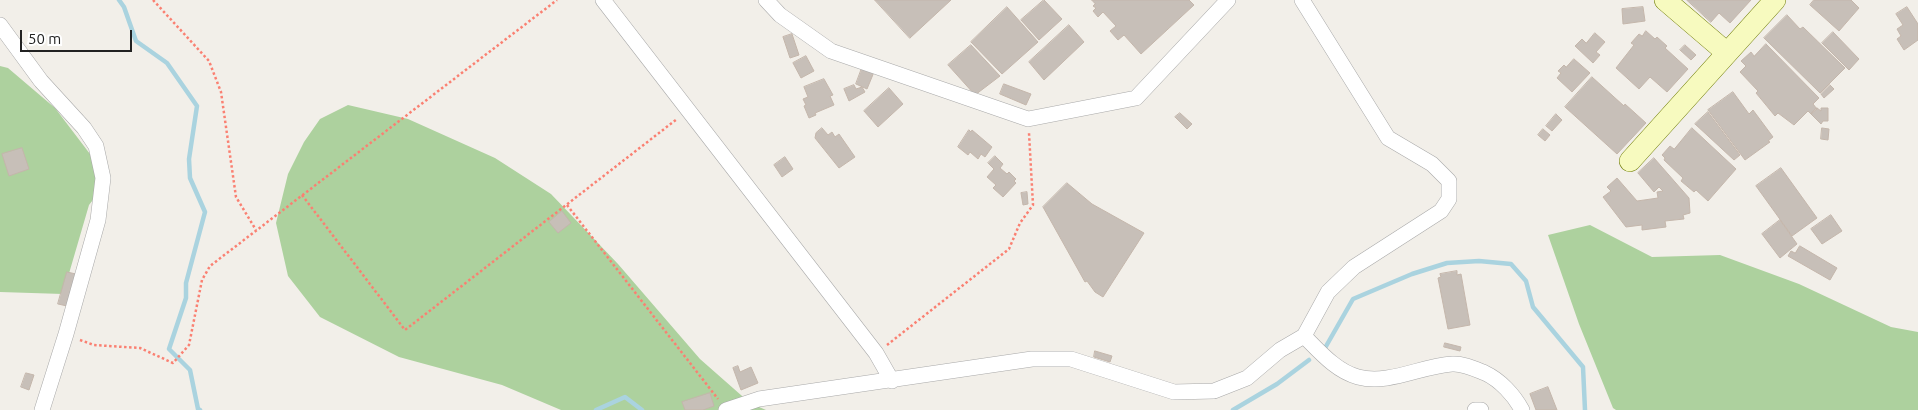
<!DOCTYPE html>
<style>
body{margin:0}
#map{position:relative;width:1918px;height:410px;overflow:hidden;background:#f2efe9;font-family:Ubuntu,sans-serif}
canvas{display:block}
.scale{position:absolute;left:20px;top:30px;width:112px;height:22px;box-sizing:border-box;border:2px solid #222;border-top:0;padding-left:6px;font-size:15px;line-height:18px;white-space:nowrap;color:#222;-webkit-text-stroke:4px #fff;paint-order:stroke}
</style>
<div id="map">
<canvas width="1918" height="410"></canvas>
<div class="scale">50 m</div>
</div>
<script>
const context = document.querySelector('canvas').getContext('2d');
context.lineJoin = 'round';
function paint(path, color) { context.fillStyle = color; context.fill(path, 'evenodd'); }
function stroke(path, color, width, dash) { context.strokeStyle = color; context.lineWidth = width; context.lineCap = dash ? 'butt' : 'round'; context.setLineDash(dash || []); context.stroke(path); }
paint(new Path2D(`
 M0,66L8,68L55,108L109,179L89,205L63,294L0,292Z
 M348,105L408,119L495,158L551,194L618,264L700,359L750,403L766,410H561L502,385L399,357L320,317L288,276L276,223L288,174L304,142L320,119Z
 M1590,225L1652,257L1720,255L1799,284L1891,327L1918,332V410H1616L1613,408L1579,324L1548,235Z`), '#add19e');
stroke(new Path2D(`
 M119,0L124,7L136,41L167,63L197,106L189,159L190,178L205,212L186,283V298L169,349L190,370L198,409L200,410
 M1325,348L1353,299L1412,274L1447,263L1479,261L1511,264L1526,281L1533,307L1583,367L1585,410
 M596,410L625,397L642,410
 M1233,410L1277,384L1309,360`), '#aad3df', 4.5);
const building = new Path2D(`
 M875,0H951L910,38Z
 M1044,0L1062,19L1039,40L1021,20Z
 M1092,0H1189L1194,5L1141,54L1124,35L1118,40L1110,31L1116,26L1103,12L1098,17L1093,11L1096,8L1093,6L1095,4Z
 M1687,0H1751L1730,23L1719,13L1711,22Z
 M1814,0H1851L1859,8L1839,31L1810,5Z
 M1007,7L1038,42L1002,74L971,42Z
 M1643,7L1645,21L1623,24L1622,9Z
 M1907,7L1918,24V40L1904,50L1897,39L1901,36L1897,29L1903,25L1896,14Z
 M1787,15L1800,29L1803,27L1845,68L1820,93L1764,38Z
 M1069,25L1084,42L1044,80L1029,62Z
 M1646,31L1655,39L1657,37L1667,46L1665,48L1688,69L1667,92L1650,77L1639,89L1616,68L1634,45L1631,43L1639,34L1642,36Z
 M1833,32L1859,59L1849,70L1822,43Z
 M1595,33L1605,42L1596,52L1600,55L1593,63L1575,46L1582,39L1586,43Z
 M792,34L799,55L790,58L783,37Z
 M1766,44L1819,98L1813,104L1817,109L1811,114L1808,111L1794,125L1778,113L1775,116L1756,93L1758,91L1740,72L1746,66L1741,61L1751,52L1754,56Z
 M971,45L1000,76L975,95L948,65Z
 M1685,45L1696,55L1691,60L1680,50Z
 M806,56L814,71L801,78L793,63Z
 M1574,59L1590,73L1572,92L1557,78L1561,73L1558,71L1564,65L1566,67Z
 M862,68L874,72L867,89L856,84Z
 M1592,77L1624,106L1625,104L1646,123L1617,154L1565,107Z
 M824,79L833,95L830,96L834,105L815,113L816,115L809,118L804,106L806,105L803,99L808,97L804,87Z
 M1004,84L1031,94L1026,105L1000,94Z
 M854,85L856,89L862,87L865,92L849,101L844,89Z
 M1830,85L1834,89L1824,98L1821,94Z
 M889,88L903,104L878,127L864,111Z
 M1733,92L1749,114L1753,110L1773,137L1768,141L1770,142L1745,160L1708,110Z
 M1817,108L1821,111V108H1828V121H1823L1821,124L1811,114Z
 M1708,112L1740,155L1734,160L1695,124Z
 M1180,113L1192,124L1187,129L1175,117Z
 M1556,114L1562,120L1552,131L1546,126Z
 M822,128L828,135L832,132L835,137L839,134L855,157L839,168L815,138L816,133Z
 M1692,128L1736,169L1708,201L1696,190L1694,192L1681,181L1683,178L1664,160L1665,158L1662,155L1670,146L1674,149Z
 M1822,128L1829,129L1828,140L1821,139Z
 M1543,129L1550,135L1545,141L1538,135Z
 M969,130L971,132L972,130L992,147L985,157L981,154L978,159L970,152L968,155L958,147Z
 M22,148L29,169L9,176L2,154Z
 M995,156L1003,164L1000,168L1007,174L1009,172L1016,179L1014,181L1016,183L1003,197L993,188L996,185L987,177L994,169L988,163Z
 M785,157L793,169L782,177L774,165Z
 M1654,158L1689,198L1690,213L1683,215L1684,219L1665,221L1666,227L1642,230V225L1626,227L1603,197L1611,191L1607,187L1617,178L1637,201L1658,198L1657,192L1663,191L1659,187L1654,192L1638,173Z
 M1781,168L1817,218L1792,236L1756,186Z
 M1067,183L1092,204L1144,233L1103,297L1095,292L1087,281L1085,282L1043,207Z
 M1027,192L1028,204L1023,205L1021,193Z
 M562,211L571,223L558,233L549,222Z
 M1831,215L1842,231L1822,244L1811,229Z
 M1780,220L1797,244L1780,258L1762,234Z
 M1800,246L1837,268L1830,280L1788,256L1791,251L1795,253Z
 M1457,271V275L1461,274L1470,325L1448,329L1438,278L1441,277L1440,274Z
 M67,272L76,274L67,306L58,304Z
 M1445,343L1461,347L1460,351L1444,347Z
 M1095,351L1112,356L1110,362L1094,357Z
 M738,366L740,372L751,367L758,383L741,390L733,368Z
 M26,373L34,375L29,390L21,387Z
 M1548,387L1557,410H1536L1530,394Z
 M710,393L714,406L703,410H685L682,402Z`);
paint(building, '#c7bfb8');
stroke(building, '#c4b6ab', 1);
const street = new Path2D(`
 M603,0L876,353L892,381
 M766,0L780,15L831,51L1028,119L1136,98L1228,0
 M0,25L41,81L84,128L96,146L103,178L98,220L66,334L42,410
 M1304,336C1320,352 1336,371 1358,377C1389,385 1421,366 1452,364C1462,363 1475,369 1485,373C1500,380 1514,395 1522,410
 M726,410L759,399L1032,359H1071L1174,392L1214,391L1247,378L1280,350L1304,336L1328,292L1354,267L1441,211L1449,199V181L1432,164L1388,138L1302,0
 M1475,410H1481`);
const secondary = new Path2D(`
 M1665,0L1727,53
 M1630,161L1775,0`);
stroke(street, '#a9a9a9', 16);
stroke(secondary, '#707d05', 22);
stroke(new Path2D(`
 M153,0L209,61L221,92L236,197L256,230
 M302,195L405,330L677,119
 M567,205L718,399
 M80,340L94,345L140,348L173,363L189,345L202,280L210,266L557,0
 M887,345L1009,249L1020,223L1033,205L1029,133`), '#fa8072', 2.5, [2.5, 2.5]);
stroke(street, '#fff', 15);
stroke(secondary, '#f7fabf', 21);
</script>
